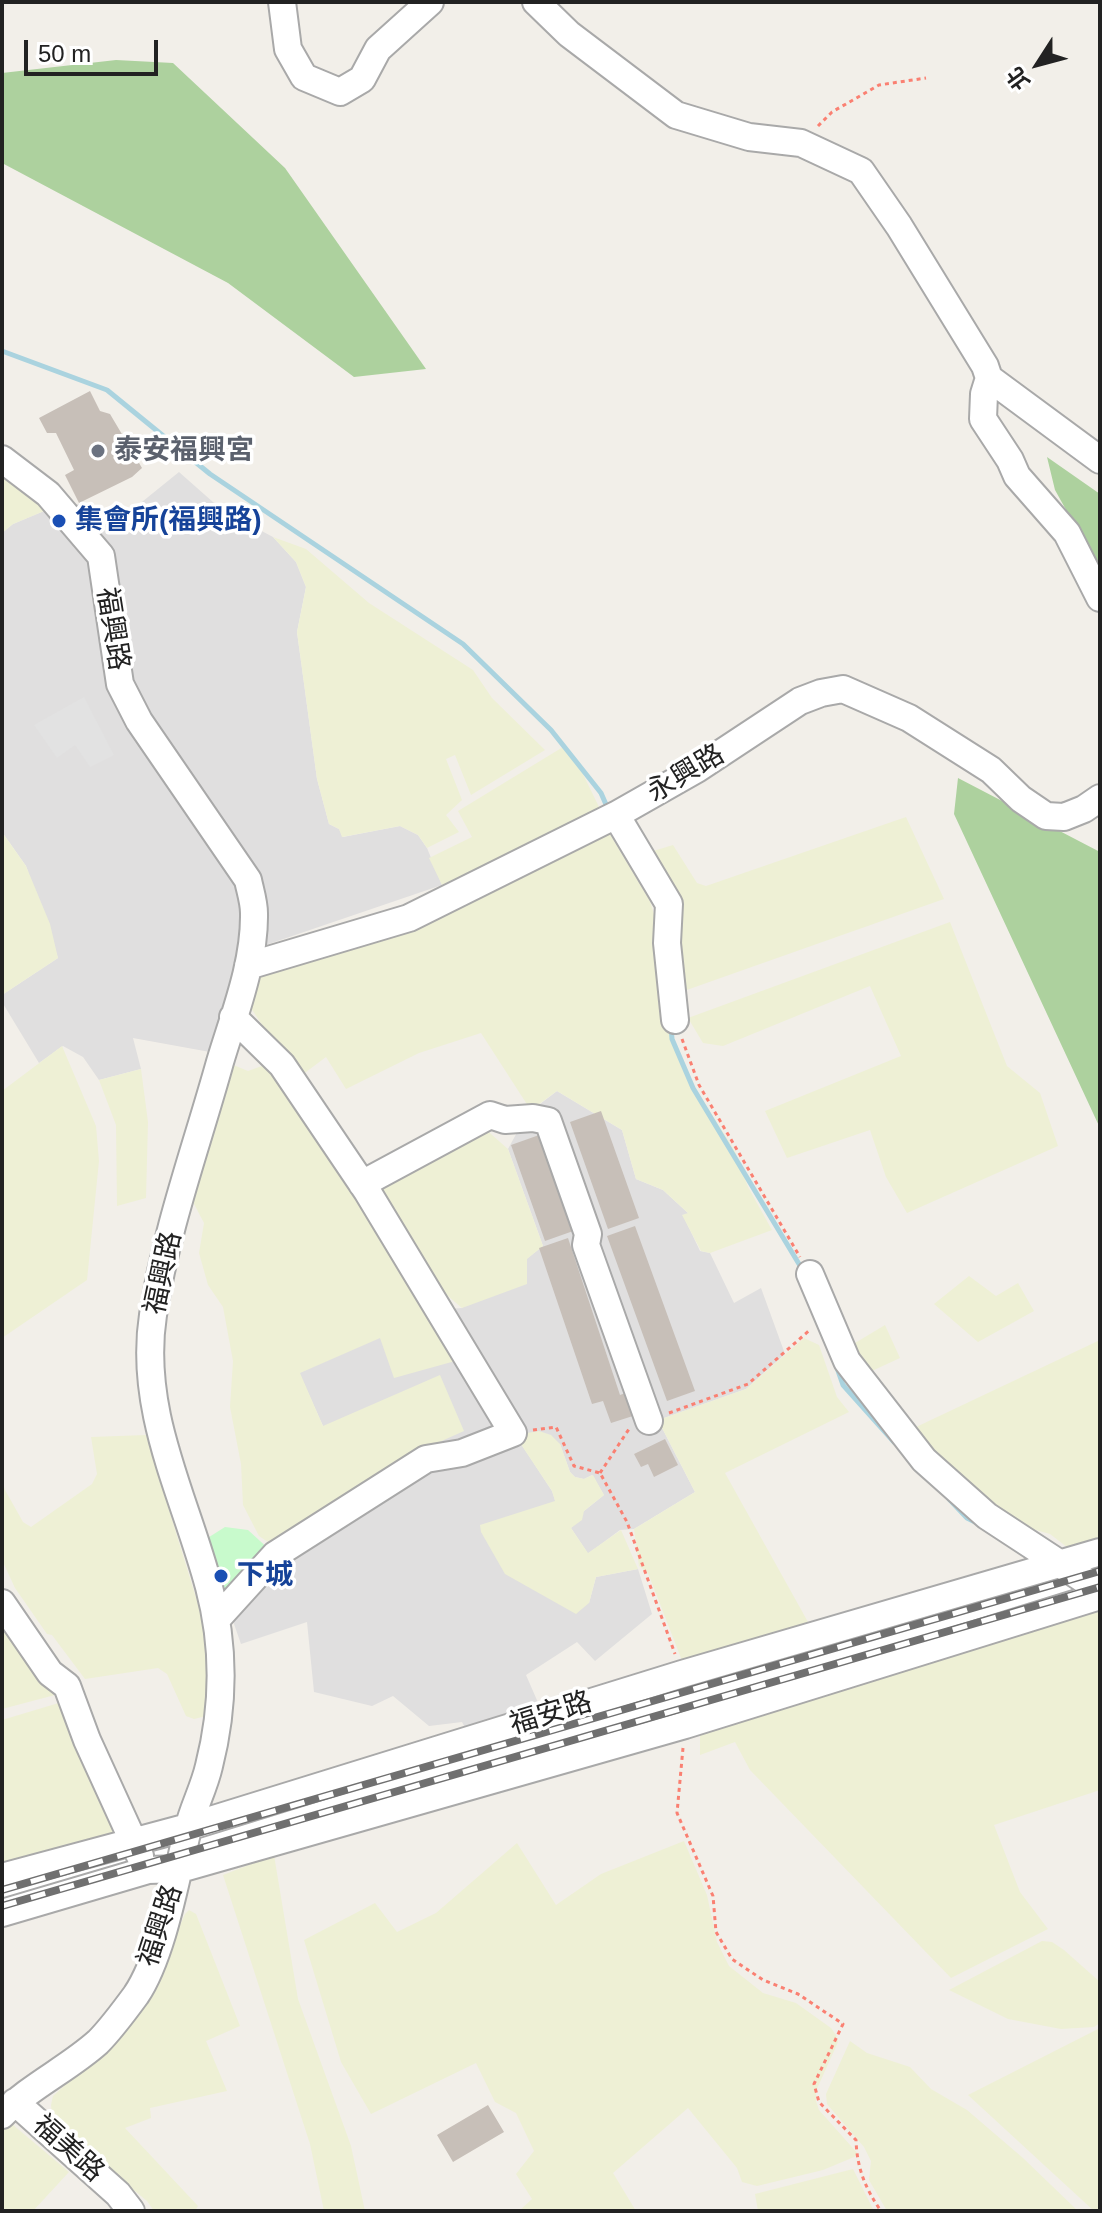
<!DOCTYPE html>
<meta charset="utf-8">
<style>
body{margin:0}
#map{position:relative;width:1102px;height:2213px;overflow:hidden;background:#f2efe9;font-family:Arial,"Noto Sans TC",sans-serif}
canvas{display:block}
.frame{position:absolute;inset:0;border:4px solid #222;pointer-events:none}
.north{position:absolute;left:998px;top:24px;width:80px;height:80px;-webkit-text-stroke:6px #fff;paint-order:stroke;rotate:234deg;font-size:22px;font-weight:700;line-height:32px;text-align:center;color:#222}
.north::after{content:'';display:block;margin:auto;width:28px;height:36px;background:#222;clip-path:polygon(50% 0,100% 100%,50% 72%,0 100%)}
.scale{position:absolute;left:24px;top:40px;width:134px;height:36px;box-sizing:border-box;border:4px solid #222;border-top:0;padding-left:10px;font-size:24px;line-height:28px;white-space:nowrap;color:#222;-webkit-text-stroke:6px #fff;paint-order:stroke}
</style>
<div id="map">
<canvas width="1102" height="2213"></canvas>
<div class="frame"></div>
<div class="north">北</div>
<div class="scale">50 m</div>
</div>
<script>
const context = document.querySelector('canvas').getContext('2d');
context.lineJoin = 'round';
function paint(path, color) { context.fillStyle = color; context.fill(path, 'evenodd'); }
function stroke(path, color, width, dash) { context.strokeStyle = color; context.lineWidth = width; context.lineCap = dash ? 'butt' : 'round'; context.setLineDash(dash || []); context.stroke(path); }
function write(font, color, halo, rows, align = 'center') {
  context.font = font + ' Arial,"Noto Sans TC",sans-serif'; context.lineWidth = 7; context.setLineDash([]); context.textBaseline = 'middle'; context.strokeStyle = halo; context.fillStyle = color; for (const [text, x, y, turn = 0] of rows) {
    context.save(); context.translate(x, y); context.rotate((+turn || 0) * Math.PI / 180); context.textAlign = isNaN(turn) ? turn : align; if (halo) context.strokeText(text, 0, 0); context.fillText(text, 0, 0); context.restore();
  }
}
paint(new Path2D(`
 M179,472L222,510L273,537L296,562L306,587L297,632L317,779L329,824L339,829L343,837L400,826L418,835L427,848L442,885L257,948L210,1052L133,1038L141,1069L99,1080L83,1057L63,1046L39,1063L2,1002V995L58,958L26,866L2,832V533L13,524L56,506L89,503L111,527Z
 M557,1091L622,1130L636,1179L663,1190L689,1214L683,1215L700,1251L710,1253L734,1303L761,1288L785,1354L746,1389L664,1418L660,1424L695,1492L634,1529L620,1530L588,1554L571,1528L584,1511L604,1495L592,1475L584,1479L575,1477L570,1472L560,1444L520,1442L552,1491L589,1603L596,1577L638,1569L652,1614L595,1661L577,1642L526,1675L543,1714L472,1741L462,1722L429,1726L393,1696L372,1706L314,1692L307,1622L241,1644L227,1604L274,1546L323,1426L299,1373L437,1310L462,1308L543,1246L508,1149L527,1114Z`), '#e0dfdf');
paint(new Path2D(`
 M2,458L56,506L13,524L2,533Z
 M273,537L306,549L369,603L473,670L492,698L545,750L471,795L455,755L446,759L462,800L446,815L459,832L427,848L418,835L400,826L342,837L339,829L329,824L317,779L297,632L306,587L296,562Z
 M563,747L580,768L601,811L442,885L429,858L472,837L458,811Z
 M906,817L944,899L681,992L650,852L673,845L697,883L706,886Z
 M605,826L650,901L657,924L668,1025L692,1083L735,1151L748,1187L772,1230L710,1253L701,1251L682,1215L688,1213L663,1190L636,1179L622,1130L557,1091L527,1113L530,1109L481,1033L419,1053L346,1089L326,1057L302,1075L291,1069L247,1002L257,962L444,900Z
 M2,832L26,866L50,924L58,958L2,995Z
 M950,922L1007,1066L1040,1093L1058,1146L907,1213L886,1177L870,1130L787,1158L765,1111L901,1056L870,986L723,1046L703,1043L688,1018Z
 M62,1046L96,1126L99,1161L87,1280L2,1338V1091Z
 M273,1062L466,1358L394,1378L380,1338L300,1373L323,1426L440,1375L464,1431L417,1452L274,1546L259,1536L243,1505L241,1464L230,1407L233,1361L223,1307L208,1285L199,1253L204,1223L193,1202L231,1064L248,1071Z
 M141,1069L148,1122L146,1198L117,1206L116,1125L99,1080Z
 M483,1127L508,1149L543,1246L527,1259V1284L462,1308L435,1285L373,1186Z
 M969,1276L996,1296L1018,1283L1034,1311L978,1342L934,1304Z
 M885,1325L900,1358L861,1376L850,1350L855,1343Z
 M804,1338L819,1345L837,1397L849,1412L725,1473L813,1631L686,1671L648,1573L639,1566L634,1529L695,1492L660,1424L664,1418L746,1389Z
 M1100,1340V1547L1076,1554L1050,1534L1014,1524L917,1438L914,1428Z
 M539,1431L551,1435L560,1444L570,1472L575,1477L584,1479L593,1475L604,1495L584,1511L582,1520L571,1528L588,1553L621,1530L638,1569L596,1577L589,1603L576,1614L505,1574L481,1532L480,1525L555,1501L552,1491L520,1443L527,1433Z
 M146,1435L198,1604L217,1629L219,1713L194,1719L186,1716L167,1674L158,1668L85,1679L52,1635L47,1634L15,1588L2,1560V1480L5,1490L23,1522L31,1527L92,1484L97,1474L91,1437Z
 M1100,1608V1790L994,1825L1020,1892L1048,1929L951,1978L750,1770L735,1742L700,1755V1719Z
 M2,1624L60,1685L55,1695L2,1709Z
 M72,1699L128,1837L2,1870V1720Z
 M684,1841L707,1895L717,1942L729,1966L763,1993L796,2003L831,2028L836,2035L838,2042L816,2091V2101L819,2110L859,2155L823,2170L757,2186L742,2182L737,2168L688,2108L613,2173L636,2211H519L532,2199L516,2174L534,2151L516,2113L495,2102L476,2063L371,2114L341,2062L304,1940L375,1903L397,1932L436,1913L517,1843L556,1905L601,1874Z
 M274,1855L298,1999L351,2146L365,2211H324L310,2144L223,1875Z
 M189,1910L196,1914L240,2026L206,2041L227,2091L150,2108L151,2118L125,2128L198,2206L195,2211H154L147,2201L53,2124L51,2105L53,2096L114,2041L146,2001L185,1914Z
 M1042,1941L1052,1942L1064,1950L1100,1982V2023L1094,2027L1061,2029L1008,2019L949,1990Z
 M1100,2028V2211H1094L968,2095Z
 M850,2041L867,2053L910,2067L931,2089L967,2110L1023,2158L1078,2211H887L869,2180L871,2161L864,2147L827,2104L826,2094Z
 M12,2124L69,2172L33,2211H2V2128Z
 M853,2169L874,2211H758L755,2194Z`), '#eef0d5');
paint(new Path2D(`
 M116,60L173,63L285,168L426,369L354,377L228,283L2,163V73Z
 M1047,457L1100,494V571L1055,490Z
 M958,778L1100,852V1128L954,814Z`), '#add19e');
paint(new Path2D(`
 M225,1527L248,1530L271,1551L224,1603L206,1539Z`), '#c8facc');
paint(new Path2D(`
 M84,697L114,755L90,767L75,745L57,758L34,725Z`), '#e2e2e2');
paint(new Path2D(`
 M1100,1565V1594L2,1913V1884Z`), '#fff');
stroke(new Path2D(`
 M2,351L107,390L210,474L463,644L551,730L601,793L608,809
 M671,1026L672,1039L693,1088L802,1269
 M836,1365L843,1385L894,1442
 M949,1499L967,1518L977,1523`), '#aad3df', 5);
paint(new Path2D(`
 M90,391L100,411L110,414L142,468L132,477L79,503L65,475L74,470L56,433H47L39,418Z
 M601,1111L639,1218L608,1229L570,1122Z
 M542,1134L576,1230L545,1241L511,1145Z
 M635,1226L695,1391L667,1401L607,1236Z
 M568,1238L620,1395L628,1392L636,1415L611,1423L603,1401L592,1404L539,1248Z
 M665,1439L678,1465L654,1477L648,1464L641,1467L634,1454Z
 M488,2105L504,2132L453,2162L437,2135Z`), '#c7bfb8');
const minor = new Path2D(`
 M282,2L288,49L304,77L340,92L362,79L378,49L430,2
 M536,2L569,34L676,115L749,137L801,143L861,171L899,226L985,366L989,378
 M989,378L984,394L983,419L1010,460L1017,476L1067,533L1100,598
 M989,378L1100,460
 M2,459L48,494L101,556L120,684L139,721L248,880C250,890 254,902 254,913C255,963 234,1015 220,1062C197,1145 166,1229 153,1315C138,1412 185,1496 209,1587C225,1647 224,1707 209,1766C204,1788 193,1808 188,1829C176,1877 163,1955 136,1995C125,2010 111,2029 98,2042C68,2069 30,2086 2,2115
 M616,815L669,904L667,943L675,1020
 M248,966L409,918L616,815L697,769L800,701L821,693L843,689L909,718L991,770L1021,799L1046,816L1064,817L1084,809L1100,798
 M362,1184L490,1115L505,1120L533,1118L548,1121L588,1234L586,1245L649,1421
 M810,1274L847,1361L924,1460L987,1516L1100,1590
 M2,1603L50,1673L67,1686L87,1740L140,1856
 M216,1620L275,1555L426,1459L462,1453L513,1433L367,1191L282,1065L233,1017
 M2,1877L188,1827L682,1674L1100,1552
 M2,1913L148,1870L180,1869L685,1725L1100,1596
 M15,2102L118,2194L131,2211`);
stroke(minor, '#a9a9a9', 30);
stroke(new Path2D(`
 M818,126L832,112L879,85L926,78
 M682,1039L699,1085L800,1257
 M669,1413L748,1384L811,1329
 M533,1430L556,1427L574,1466L600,1473L627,1522L675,1654
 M600,1473L629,1429
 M683,1748L677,1813L713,1896L716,1932L732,1959L763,1980L798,1994L843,2024L814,2084L819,2102L856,2140C857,2168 865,2188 881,2211`), '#fa8072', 3, [4, 4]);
stroke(minor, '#fff', 26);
const rail = new Path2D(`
 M2,1890L1100,1571
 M2,1906L1100,1587`);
stroke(rail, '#707070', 8);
stroke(rail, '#fff', 5, [15]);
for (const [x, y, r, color] of [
 [98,451,8,"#6b7280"],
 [59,521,8,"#1a4fb4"],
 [221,1576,8,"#1a4fb4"]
]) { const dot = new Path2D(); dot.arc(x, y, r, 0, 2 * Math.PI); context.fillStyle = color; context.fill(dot); stroke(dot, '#fff', 3); }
write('bold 28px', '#5b616d', '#fff', [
 ["泰安福興宮",114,451]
], 'left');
write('bold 28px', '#164399', '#fff', [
 ["集會所(福興路)",75,521],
 ["下城",237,1576]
], 'left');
write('28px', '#222', '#fff', [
 ["福興路",112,629,81],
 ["永興路",686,774,-31],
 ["福興路",164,1273,-78],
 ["福安路",551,1714,-17],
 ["福興路",161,1926,-72],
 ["福美路",68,2149,42]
]);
</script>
